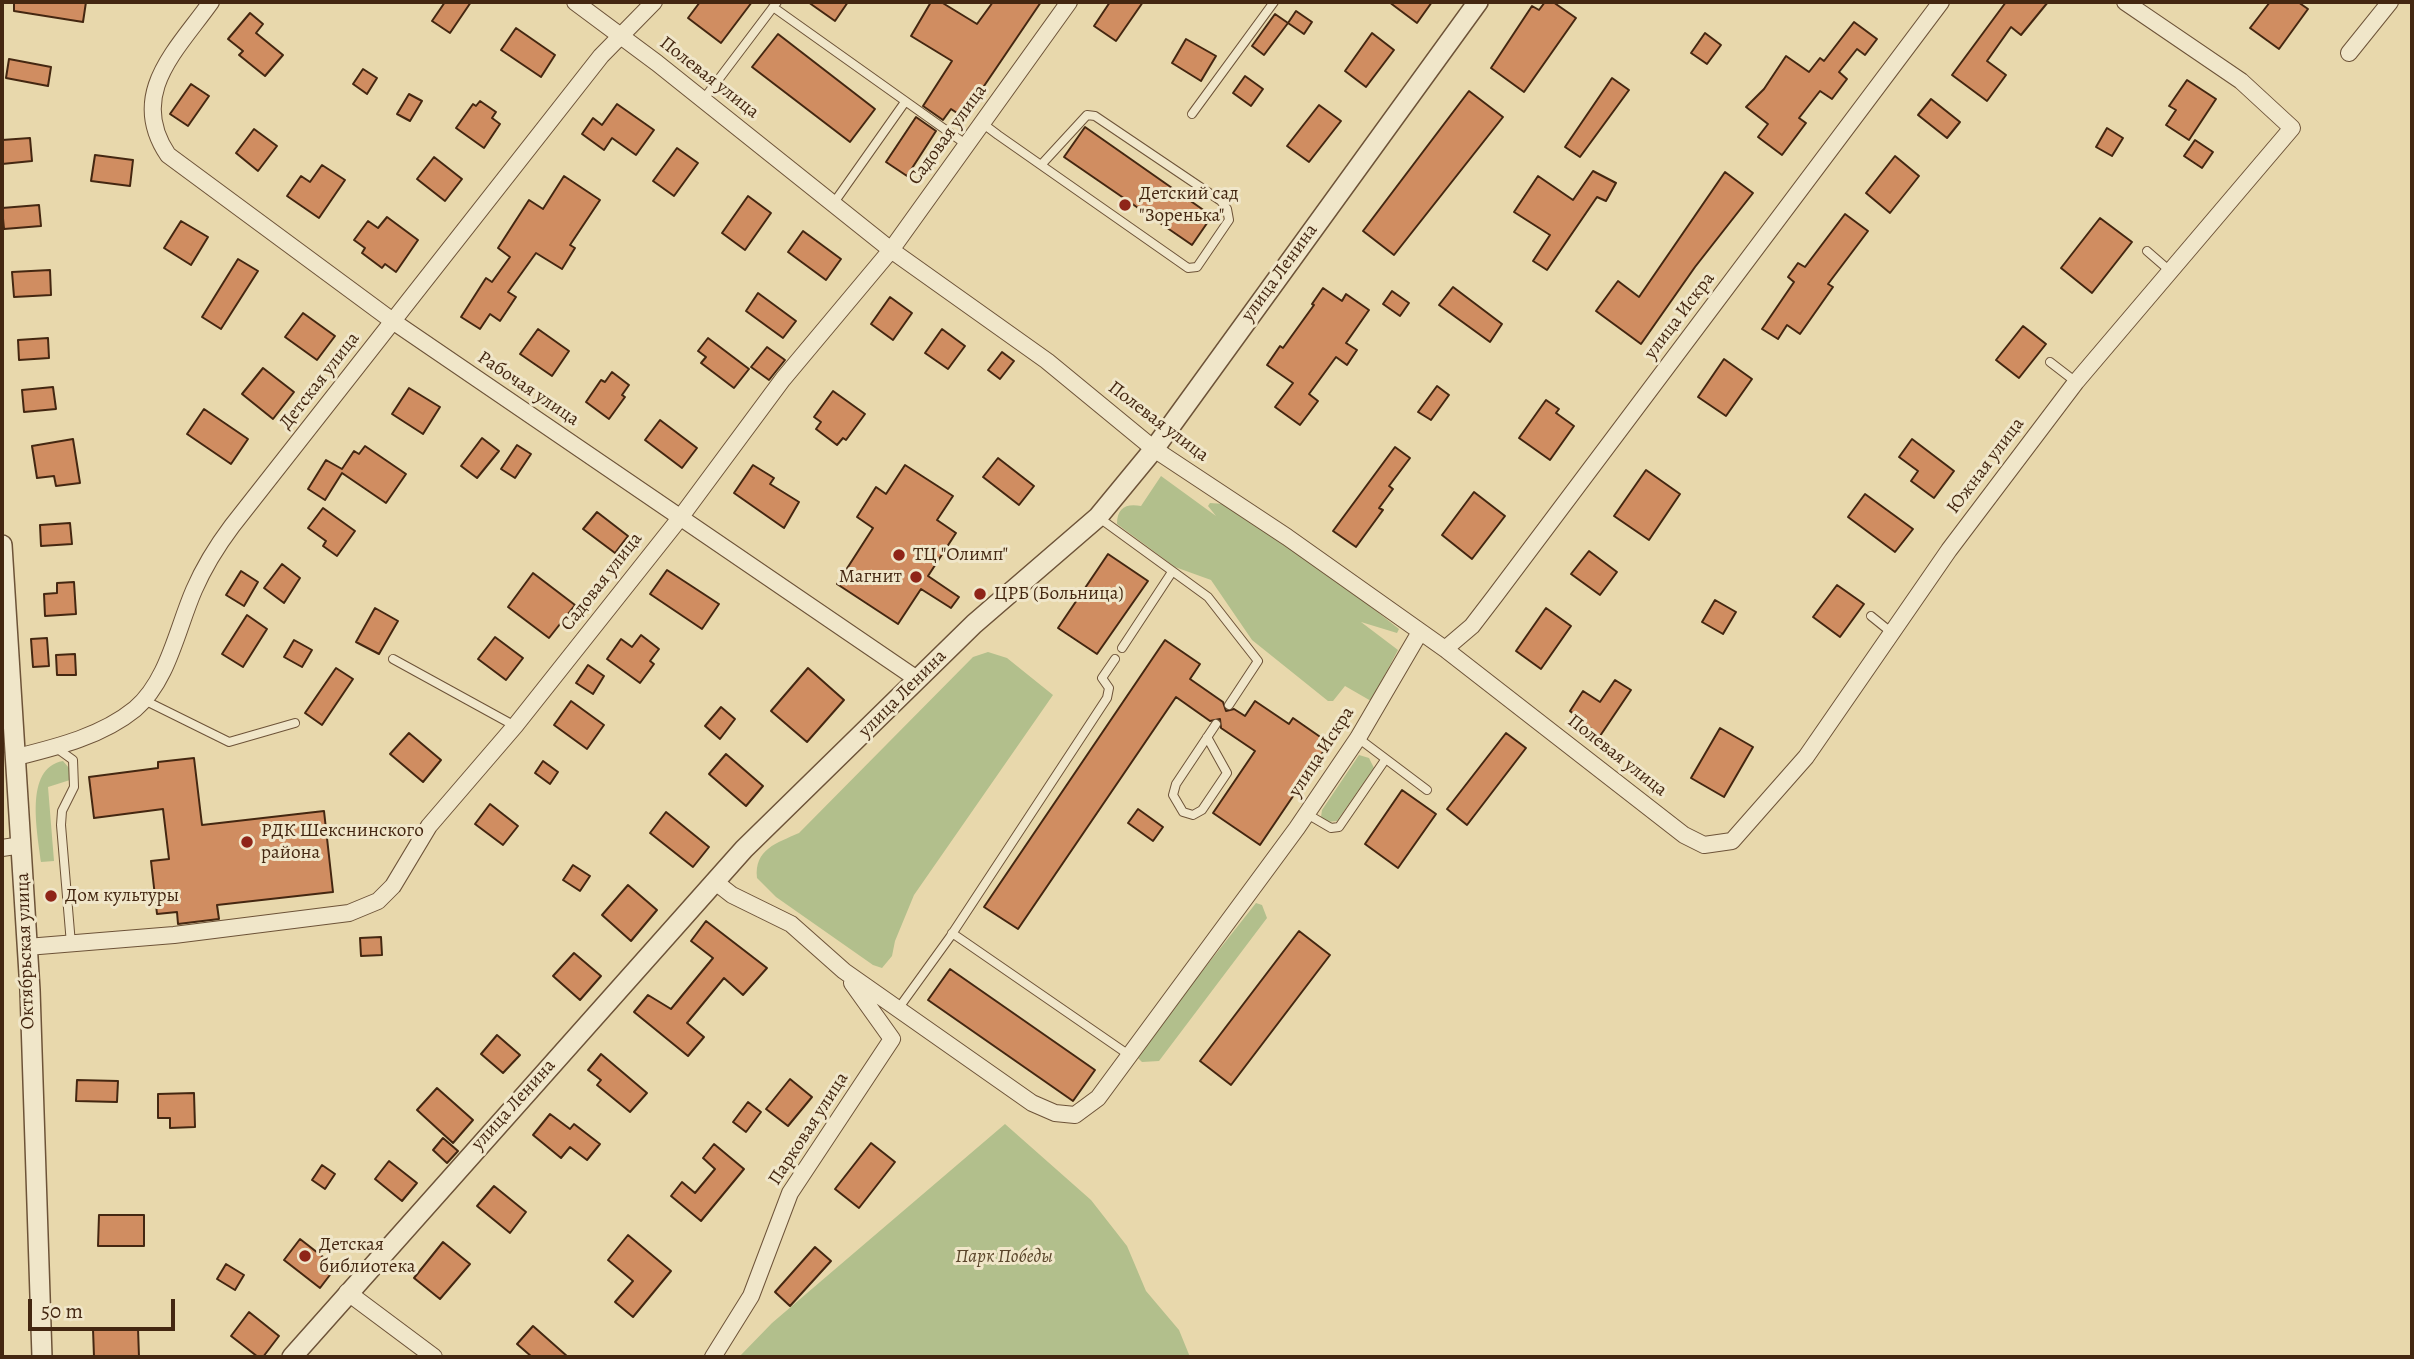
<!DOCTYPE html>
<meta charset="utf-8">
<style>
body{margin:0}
#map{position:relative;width:2414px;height:1359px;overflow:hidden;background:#e8d8ac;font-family:Alegreya,serif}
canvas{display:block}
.frame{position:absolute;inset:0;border:4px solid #442711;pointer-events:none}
.scale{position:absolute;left:28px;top:1299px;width:147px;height:32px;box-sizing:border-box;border:4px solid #442711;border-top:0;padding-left:9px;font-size:21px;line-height:24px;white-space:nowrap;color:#442711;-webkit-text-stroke:5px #f0e6c9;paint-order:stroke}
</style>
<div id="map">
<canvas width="2414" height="1359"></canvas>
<div class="frame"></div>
<div class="scale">50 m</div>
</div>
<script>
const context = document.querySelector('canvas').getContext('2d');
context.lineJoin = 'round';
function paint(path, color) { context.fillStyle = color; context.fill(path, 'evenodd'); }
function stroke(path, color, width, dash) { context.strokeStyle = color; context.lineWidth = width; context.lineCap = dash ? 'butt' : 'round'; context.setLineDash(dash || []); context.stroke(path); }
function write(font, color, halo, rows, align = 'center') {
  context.font = font + ' Alegreya,serif'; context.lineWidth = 6; context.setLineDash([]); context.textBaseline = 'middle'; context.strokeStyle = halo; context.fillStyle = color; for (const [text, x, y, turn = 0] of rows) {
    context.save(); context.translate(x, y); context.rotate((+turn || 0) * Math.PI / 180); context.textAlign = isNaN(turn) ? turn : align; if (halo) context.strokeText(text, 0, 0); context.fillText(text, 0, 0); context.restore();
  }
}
paint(new Path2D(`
 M1161,476L1216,516L1208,506L1210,503L1224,504L1327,572L1399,629L1397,633L1361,622L1398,650L1371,701L1345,686L1333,701H1328L1252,640L1211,580L1175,567L1117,524C1117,508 1126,503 1141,506Z
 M988,652L1007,658L1053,695L914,895L895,941L892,956L882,968L873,965L776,897L757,878C754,849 777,843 799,833L973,657Z
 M1359,755L1369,758L1374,768L1337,821L1328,822L1321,817L1322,810Z
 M63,761L69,768L70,780L48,787L54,861L41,862C38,834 23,768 63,761Z
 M1256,903L1262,905L1267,918L1159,1061L1142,1062L1137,1057L1147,1041Z
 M1005,1124L1091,1200L1127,1246L1146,1291L1179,1330L1190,1357H739L772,1323Z`), '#b2bf8c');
const building = new Path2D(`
 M14,2H86L83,22L14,11Z
 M445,2H471L450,33L432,21Z
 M700,2H752L721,43L688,18Z
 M808,2H848L835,21Z
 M931,2H941L977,24L993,2H1041L963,117L951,109L943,120L923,106L952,61L911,36Z
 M1110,2H1143L1116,41L1094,26Z
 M1389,2H1432L1417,23Z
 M1545,2H1553L1576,18L1524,92L1491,68L1532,6L1539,10Z
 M2006,2H2048L2021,35L2011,27L1987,61L2006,75L1987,101L1952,75Z
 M2270,2H2298L2308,9L2279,49L2250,28Z
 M1296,11L1312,22L1304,34L1288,23Z
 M250,13L263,24L256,33L283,55L265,76L239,55L243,51L228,39Z
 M1275,14L1288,23L1264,55L1252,46Z
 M1854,22L1877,39L1865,55L1857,49L1839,72L1847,79L1832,99L1820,91L1799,118L1806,123L1782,155L1758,137L1768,124L1746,107L1764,89L1786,56L1809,72L1820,58L1824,61Z
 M516,28L555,55L541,77L501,50Z
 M1372,33L1394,50L1366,87L1345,71Z
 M1705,33L1721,45L1707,64L1691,53Z
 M778,34L875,109L850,142L752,67Z
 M1186,39L1216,56L1201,81L1172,63Z
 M9,59L51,67L48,86L6,78Z
 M363,69L377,78L367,94L353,84Z
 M1245,76L1263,89L1251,106L1233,93Z
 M1612,78L1629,90L1580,157L1565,147Z
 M2187,80L2216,99L2189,140L2166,125L2176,110L2169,106Z
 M191,84L209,96L188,126L170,114Z
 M1469,91L1503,117L1394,255L1363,231Z
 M409,94L422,101L410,121L397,114Z
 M1931,99L1960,122L1947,138L1918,115Z
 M480,101L496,112L492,118L500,124L484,148L456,128L473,104L476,106Z
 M617,104L654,130L636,155L612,138L604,150L582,134L593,118L602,125Z
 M1319,105L1341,121L1309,162L1287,146Z
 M916,117L936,131L907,176L886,162Z
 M1085,127L1212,216L1192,245L1064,157Z
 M2107,128L2123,138L2112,156L2096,147Z
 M254,129L277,146L258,171L236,153Z
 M30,138L32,161L2,164V140Z
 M2195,140L2213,152L2202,168L2184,156Z
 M677,148L698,163L674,196L653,181Z
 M95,155L133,160L130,186L91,181Z
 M1895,156L1919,176L1890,213L1866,193Z
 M434,157L462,179L445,201L417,179Z
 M322,165L345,180L319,218L287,196L301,176L310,182Z
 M1593,171L1616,183L1606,201L1597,197L1547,270L1533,261L1550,235L1514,212L1538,176L1573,200Z
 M1725,172L1753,193L1695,267L1641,344L1596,311L1618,281L1639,297Z
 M564,176L600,200L570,245L575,248L562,269L536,253L508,292L516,297L500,321L490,314L480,329L461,317L486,278L492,282L510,257L498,248L529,200L543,209Z
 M748,196L771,213L745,250L722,233Z
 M39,205L41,226L4,229L2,208Z
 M1845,214L1868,231L1828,284L1833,287L1800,334L1787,325L1778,339L1762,329L1794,282L1788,277L1798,263L1805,267Z
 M387,217L418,240L396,272L385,264L382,268L362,253L365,248L354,240L368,221L378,228Z
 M2100,218L2132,242L2092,293L2061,268Z
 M181,221L208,237L191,265L164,248Z
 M803,231L841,259L826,280L788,252Z
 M238,259L258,271L221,329L202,317Z
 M50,270L51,295L14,297L12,272Z
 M1453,287L1502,324L1490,342L1439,305Z
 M1323,288L1342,301L1346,294L1369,310L1346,343L1357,350L1347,365L1336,357L1309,394L1318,401L1300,425L1275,407L1293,383L1267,365L1280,346L1283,348L1314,305L1312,304Z
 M1392,291L1409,303L1400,316L1383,304Z
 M758,293L796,321L783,338L746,311Z
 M890,297L912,313L893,340L871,324Z
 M303,313L335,336L317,360L285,337Z
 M2023,326L2046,344L2019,378L1996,360Z
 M538,329L569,351L552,376L520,354Z
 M942,329L965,346L948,369L925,353Z
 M48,338L49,358L19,360L18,340Z
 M708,338L749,369L734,388L701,363L706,357L698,351Z
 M767,347L785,360L769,380L751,367Z
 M1002,352L1014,361L1000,379L988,370Z
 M1724,359L1752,379L1726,416L1698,397Z
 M263,368L294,392L273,419L242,394Z
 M612,372L629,385L622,395L625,397L609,419L586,402L601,380L605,382Z
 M1437,386L1449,395L1431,420L1418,412Z
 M53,387L56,409L24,412L22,390Z
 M409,388L440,407L423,434L392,414Z
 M833,391L865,414L846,440L843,438L837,445L816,429L821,422L814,417Z
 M1546,400L1559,409L1556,413L1574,426L1550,460L1519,438Z
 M204,409L248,439L231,464L187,434Z
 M660,420L697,448L682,468L645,440Z
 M482,438L499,451L477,478L461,466Z
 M73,439L80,483L56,486L54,476L37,478L32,446Z
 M1912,439L1954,471L1934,498L1911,481L1918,471L1899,457Z
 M517,445L531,454L515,478L501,469Z
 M365,446L406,474L386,503L342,473L325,500L308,489L326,460L342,469L354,451L359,454Z
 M1395,447L1410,458L1389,486L1393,489L1379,508L1383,510L1356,547L1333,531Z
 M998,458L1034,486L1019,505L983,477Z
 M753,465L774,478L770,484L799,502L784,528L734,493Z
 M905,465L953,496L937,520L956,533L928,576L959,597L951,608L921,589L898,624L837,584L873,528L857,517L876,487L886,494Z
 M1646,470L1680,494L1649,540L1614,516Z
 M1474,492L1505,516L1472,559L1442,535Z
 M1865,494L1913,529L1895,552L1848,517Z
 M323,508L355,531L337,556L323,546L326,541L308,528Z
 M597,512L628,536L615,553L583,529Z
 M70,523L72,544L41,546L40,525Z
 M1589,551L1617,572L1600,595L1571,574Z
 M1108,554L1148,581L1097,654L1058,628Z
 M282,564L300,578L284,603L264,588Z
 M667,570L719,604L702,629L650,594Z
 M241,571L258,582L244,606L226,595Z
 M533,573L575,605L549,638L508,607Z
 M74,582L76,614L45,616L44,594L57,593V583Z
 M1837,585L1864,604L1840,637L1813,617Z
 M1715,600L1736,612L1723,634L1702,622Z
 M375,608L398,621L379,654L356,642Z
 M1546,608L1571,626L1541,669L1516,651Z
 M247,615L267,629L243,667L222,654Z
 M641,635L659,649L650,661L654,664L640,683L607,659L621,639L632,647Z
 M495,637L523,658L506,680L478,659Z
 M47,638L49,666L33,667L31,639Z
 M294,640L312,650L302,667L284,657Z
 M1165,640L1200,664L1190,679L1223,702L1226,711L1234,709L1245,716L1255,701L1289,724L1293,718L1329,743L1260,845L1213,813L1255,751L1221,728L1220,719L1210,721L1176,697L1018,929L984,907Z
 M75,654L76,675H57L56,655Z
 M588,665L604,676L593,694L576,683Z
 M336,668L353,679L322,725L305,713Z
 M808,668L844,700L807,742L771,711Z
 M1615,680L1631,690L1600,736L1570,711L1583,691L1600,702Z
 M571,701L604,725L587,749L554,725Z
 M721,707L735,719L720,739L705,726Z
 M1720,728L1753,747L1724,797L1691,778Z
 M409,733L441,760L423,782L390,754Z
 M1506,733L1526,748L1467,825L1447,809Z
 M726,754L763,786L746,806L709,774Z
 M194,758L202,825L324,811L333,892L217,905L219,919L178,924L177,912L157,914L151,861L169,859L163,809L94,818L89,777L158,768V762Z
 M543,761L558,772L550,784L535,773Z
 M1402,790L1436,814L1398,868L1365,844Z
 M490,804L518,826L503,845L475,824Z
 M1138,809L1163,827L1153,841L1128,823Z
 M666,812L709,847L693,867L650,833Z
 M573,865L590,876L580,891L563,880Z
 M628,885L657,910L631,941L602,915Z
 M706,921L767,968L743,995L724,978L687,1023L704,1037L688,1056L634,1012L648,995L671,1009L713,958L691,941Z
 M1299,931L1330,955L1231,1085L1200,1061Z
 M381,937L382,955L361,956L360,938Z
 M574,953L601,976L580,1000L553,976Z
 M950,969L1095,1070L1073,1101L928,1000Z
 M497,1035L520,1055L503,1073L481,1054Z
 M601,1054L647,1093L630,1112L597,1085L601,1080L588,1070Z
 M790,1079L812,1097L788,1126L766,1109Z
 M77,1080L118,1081L117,1102L76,1101Z
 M437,1088L473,1120L453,1143L417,1110Z
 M194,1093L195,1127L170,1128V1118H158V1094Z
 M748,1102L761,1112L746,1132L733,1122Z
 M550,1114L570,1129L574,1124L600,1144L587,1160L570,1147L561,1158L533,1135Z
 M443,1138L458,1151L447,1163L433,1150Z
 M871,1143L895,1162L859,1208L835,1189Z
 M714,1144L744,1169L701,1221L671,1196L682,1182L695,1193L715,1169L703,1158Z
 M389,1161L417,1183L402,1201L375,1179Z
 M322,1165L335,1174L325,1189L312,1180Z
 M494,1186L526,1212L510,1233L477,1206Z
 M99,1215H144V1246H98Z
 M628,1235L671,1271L633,1317L615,1302L633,1281L608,1260Z
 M300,1239L336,1267L320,1288L284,1260Z
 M443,1242L470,1264L440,1299L414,1278Z
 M815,1247L831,1261L790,1306L775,1292Z
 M226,1264L244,1275L235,1290L217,1279Z
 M249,1312L279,1336L263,1357H258L231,1336Z
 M533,1326L568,1357H532L517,1344Z
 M138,1328L139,1357H94L93,1329Z`);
paint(building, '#d08d61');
stroke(building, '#442711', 2);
const service = new Path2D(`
 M773,7L967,145
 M703,100L777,2
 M1192,114L1274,2
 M982,123L998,135L1188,268L1197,267L1229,220L1227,209L1221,201L1095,116L1087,115L1041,165
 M833,204L905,102
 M2147,251L2170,271
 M2050,362L2076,382
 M1098,517L1208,597L1258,661L1229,705
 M1871,616L1892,633
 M1122,648L1172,572
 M393,659L515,726
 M144,700L229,742L295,723
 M1207,737L1227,773L1202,810L1193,815L1183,812L1173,795L1176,784L1216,724
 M1358,738L1427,790
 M55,747L73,760L74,787L62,811L61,825L71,944
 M1307,814L1331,828L1339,827L1385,760
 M952,933L1129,1055
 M898,1009L950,937L1107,698L1109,688L1102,678L1115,659`);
const minor = new Path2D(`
 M211,2C177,50 127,94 168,155L394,322L917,679
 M575,2L657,63L891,250L1047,361L1154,449L1287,537L1445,649L1684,835L1704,845L1732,841L1806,757L1949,550L2076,382L2292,128L2241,81L2125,2
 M2349,53L2390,2
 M1445,649L1472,626L1495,596L1941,2
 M17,757C57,747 102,736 135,709C168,681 177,629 194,590C204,567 217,546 232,526L601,56L654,2
 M2,848L22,845
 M714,881L732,895L791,924L844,971L1032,1103L1055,1113L1075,1115L1098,1098L1297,828L1358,738L1420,632
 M27,947L174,935L349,913L378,901L393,886L429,826L515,726L680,518L783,379L891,250L1069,2
 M347,1292L434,1357
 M713,1357L751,1296L790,1193L892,1039L852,983`);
const tertiary = new Path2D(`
 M2,545L30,990L42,1357
 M292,1357L744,849L974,624L1098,517L1154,449L1478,2`);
stroke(service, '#6d5338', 10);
stroke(minor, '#6d5338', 18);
stroke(tertiary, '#6d5338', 22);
stroke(service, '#f0e6c9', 8);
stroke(minor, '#f0e6c9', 16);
stroke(tertiary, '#f0e6c9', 19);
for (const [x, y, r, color] of [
 [1125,205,7,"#8f2418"],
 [899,555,7,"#8f2418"],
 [916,577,7,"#8f2418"],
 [980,594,7,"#8f2418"],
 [247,842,7,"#8f2418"],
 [51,896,7,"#8f2418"],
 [305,1256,7,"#8f2418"]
]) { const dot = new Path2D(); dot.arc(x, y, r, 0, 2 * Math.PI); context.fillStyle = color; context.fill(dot); stroke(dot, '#f0e6c9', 2.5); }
write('19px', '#442711', '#f0e6c9', [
 ["Полевая улица",709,78,38],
 ["Садовая улица",948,135,-54],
 ["улица Ленина",1280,273,-54],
 ["улица Искра",1680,316,-53],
 ["Детская улица",320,381,-52],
 ["Рабочая улица",528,389,34],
 ["Полевая улица",1158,422,37],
 ["Южная улица",1986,466,-53],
 ["Садовая улица",602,582,-52],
 ["улица Ленина",903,694,-45],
 ["улица Искра",1322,752,-57],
 ["Полевая улица",1617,756,38],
 ["Октябрьская улица",26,951,-92],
 ["улица Ленина",514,1105,-48],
 ["Парковая улица",809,1129,-57]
]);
write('19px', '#442711', '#f0e6c9', [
 ["Детский сад",1139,194],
 ["\"Зоренька\"",1139,216],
 ["ТЦ \"Олимп\"",913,555],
 ["Магнит",902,577,"right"],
 ["ЦРБ (Больница)",994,594],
 ["РДК Шекснинского",261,831],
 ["района",261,853],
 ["Дом культуры",65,896],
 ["Детская",319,1245],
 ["библиотека",319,1267]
], 'left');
write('italic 19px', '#5a452a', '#f0e6c9', [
 ["Парк Победы",1004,1257]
]);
</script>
